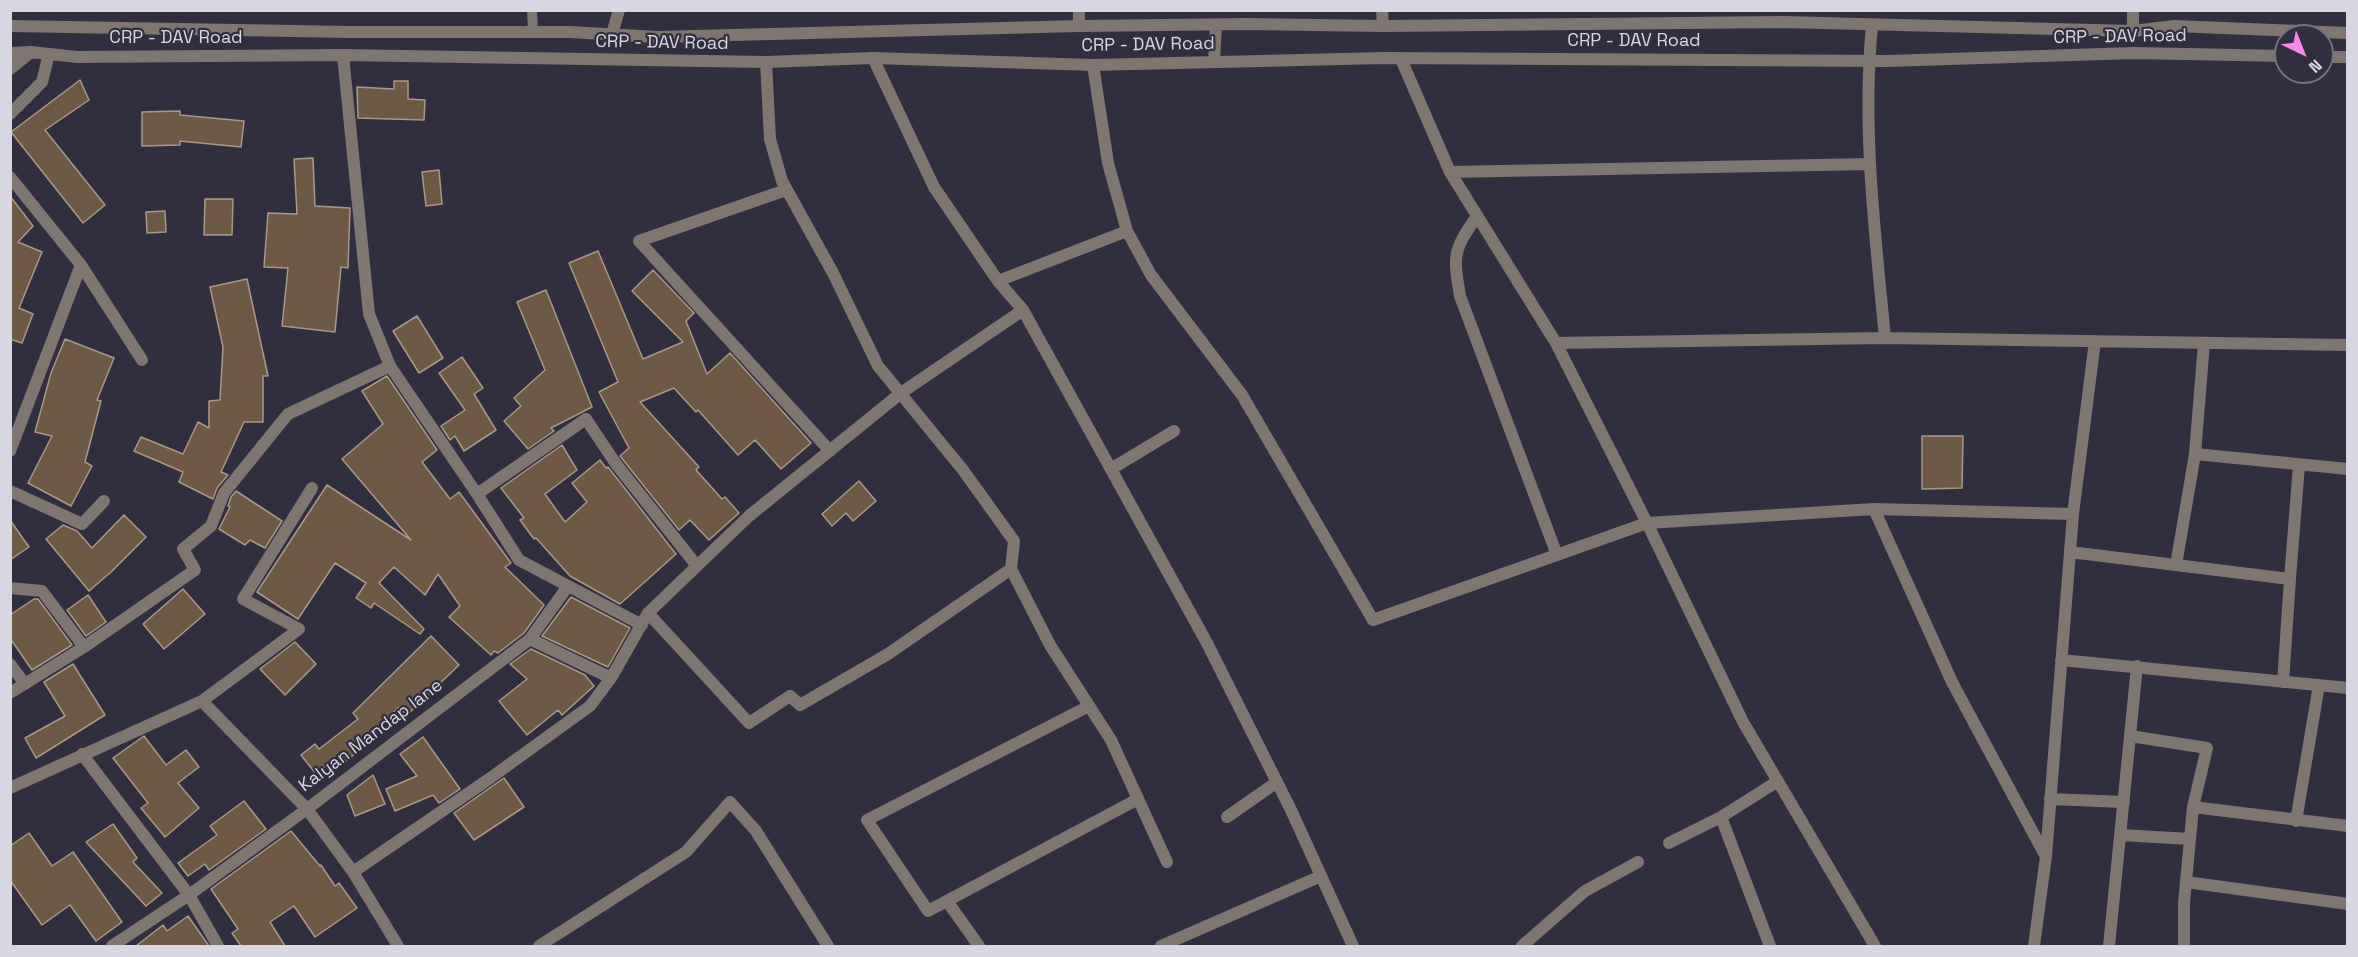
<!DOCTYPE html>
<style>
body{margin:0}
#map{position:relative;width:2358px;height:957px;overflow:hidden;background:#312e40;font-family:"Space Grotesk",sans-serif}
canvas{display:block}
.frame{position:absolute;inset:0;border:12px solid #d8d6e2;pointer-events:none}
.north{position:absolute;left:2274px;top:24px;width:60px;height:60px;box-sizing:border-box;background:#312e40;border:2px solid #747181;border-radius:50%;rotate:137deg;font-size:16px;font-weight:700;line-height:24px;text-align:center;color:#d8d6e2}
.north::after{content:'';display:block;margin:auto;width:21px;height:27px;background:#f788eb;clip-path:polygon(50% 0,100% 100%,50% 72%,0 100%)}
</style>
<div id="map">
<canvas width="2358" height="957"></canvas>
<div class="frame"></div>
<div class="north">N</div>
</div>
<script>
const context = document.querySelector('canvas').getContext('2d');
context.lineJoin = 'round';
function paint(path, color) { context.fillStyle = color; context.fill(path, 'evenodd'); }
function stroke(path, color, width, dash) { context.strokeStyle = color; context.lineWidth = width; context.lineCap = dash ? 'butt' : 'round'; context.setLineDash(dash || []); context.stroke(path); }
function write(font, color, halo, rows, align = 'center') {
  context.font = font + ' "Space Grotesk",sans-serif'; context.lineWidth = 4.5; context.setLineDash([]); context.textBaseline = 'middle'; context.strokeStyle = halo; context.fillStyle = color; for (const [text, x, y, turn = 0] of rows) {
    context.save(); context.translate(x, y); context.rotate((+turn || 0) * Math.PI / 180); context.textAlign = isNaN(turn) ? turn : align; if (halo) context.strokeText(text, 0, 0); context.fillText(text, 0, 0); context.restore();
  }
}
const building = new Path2D(`
 M80,80L89,100L45,130L105,205L83,223L11,132Z
 M394,81H408V99L425,100L424,120L358,118L357,87L394,89Z
 M180,111V115L244,121L241,147L180,141V145L142,146V112Z
 M313,158L315,206L350,208L348,268L341,267L335,332L282,326L288,268L264,267L268,213L297,214L294,159Z
 M439,170L442,204L426,206L422,172Z
 M10,196L33,226L18,242L42,252L19,308L33,314L22,343L10,339Z
 M205,199H233L232,235H204Z
 M165,211L166,232L147,233L146,212Z
 M598,251L643,359L683,342L632,291L653,270L694,313L686,321L707,374L730,353L811,443L781,469L755,440L738,455L698,410L696,412L674,388L640,402L699,467L696,470L722,499L725,497L739,513L709,540L690,520L679,530L620,456L629,448L599,392L618,382L569,263Z
 M247,279L268,376H263V422H244L221,472L228,475L217,488L213,499L179,482L183,472L134,451L141,437L183,454L198,422L209,428V401L220,400L223,347L210,287Z
 M546,290L592,407L551,428L554,431L528,449L504,421L521,406L514,398L545,370L517,302Z
 M417,316L443,358L419,373L393,331Z
 M65,339L114,358L97,400L101,401L85,462L92,466L71,506L28,483L52,436L35,432L51,373Z
 M462,357L483,388L474,394L496,430L464,451L455,436L450,440L441,426L465,410L439,373Z
 M387,376L437,450L422,462L450,499L459,492L511,563L505,567L544,605L524,633L498,653L494,651L491,655L449,617L460,606L438,574L425,595L394,567L379,583L424,629L420,634L374,603L371,608L356,598L366,583L335,563L298,619L257,592L327,485L411,540L342,459L383,424L362,391Z
 M1922,436H1963L1962,488L1922,489Z
 M562,445L577,470L545,494L565,522L587,502L572,483L600,460L606,468L608,467L676,554L620,604L570,576L536,538L534,539L520,520L524,518L501,488Z
 M859,481L876,501L853,521L846,513L832,526L822,514Z
 M236,491L282,521L265,548L250,540L245,545L219,529L230,507L228,506L231,497Z
 M124,515L146,537L111,572L89,591L46,539L63,525L77,531L92,548Z
 M10,520L29,547L10,560Z
 M183,589L205,614L164,649L143,624Z
 M88,595L106,622L86,636L67,610Z
 M571,597L630,628L608,667L542,636Z
 M34,599H38L72,645L32,670L10,638V615Z
 M431,636L459,665L407,715L399,707L364,741L366,745L336,769L332,761L316,774L301,755L315,744L319,749L358,719L353,713Z
 M295,642L316,664L285,695L260,669Z
 M531,649L585,675L594,686L562,715L558,710L527,735L499,701L527,679L510,664Z
 M73,664L105,715L36,758L25,738L65,716L44,682Z
 M144,736L166,765L186,750L199,767L178,783L199,808L165,837L141,808L148,803L113,758Z
 M423,737L460,789L439,803L433,795L395,811L386,789L417,776L400,754Z
 M373,775L385,804L355,816L347,795Z
 M504,778L524,807L474,840L454,813Z
 M244,801L266,829L209,870L205,864L188,876L178,863L217,835L210,826Z
 M113,824L137,858L133,862L162,893L146,906L86,842Z
 M291,831L320,866L321,865L335,886L339,883L357,908L315,937L294,906L270,922L285,946H241L232,933L238,929L211,889Z
 M29,833L52,866L73,852L122,922L96,941L70,905L42,925L10,880V846Z
 M188,916L209,946H136L163,925L167,931Z`);
paint(building, '#6e5944');
stroke(building, '#ab9988', 1.5);
stroke(new Path2D(`
 M532,10L533,32`), '#807671', 10);
stroke(new Path2D(`
 M1079,10V26
 M1382,10L1383,26
 M1872,25C1862,129 1875,233 1885,338L2348,345
 M2133,31V10
 M612,34L619,10
 M343,55L369,314L390,366L477,494L519,560L642,625
 M873,58L934,187L998,281L1023,310L1207,643L1291,810L1353,946
 M1401,59L1450,172L1556,343
 M766,62L770,139L782,181L833,273L878,366L963,470L1014,541L1011,569L1050,645L1111,740L1167,862
 M1093,65L1108,163L1127,231L1151,275L1242,395L1373,620L1647,523L1743,722L1875,946
 M10,114L42,82L49,54
 M1450,172L1869,164
 M10,177L81,265L142,360
 M786,190L639,241L830,451
 M1477,216C1453,251 1453,254 1460,296L1557,555
 M998,281L1127,231
 M1885,338L1556,343L1647,523L1874,509L2073,514L2046,856L2034,946
 M2204,343L2195,454L2348,469
 M10,451L81,265
 M1111,469L1174,431
 M10,491L82,524L104,501
 M477,494L586,419L616,464L697,566
 M1874,509L1952,682L2045,855
 M2073,514L2095,341
 M2070,552L2290,579L2283,682
 M2176,565L2195,454
 M2290,579L2299,465
 M10,588L42,591L84,647
 M648,613L749,723L790,696L800,705L888,654L1011,569
 M530,639L568,586
 M2061,660L2348,688
 M10,664L25,684
 M10,693L84,647L195,570L183,549L211,526L224,493L288,414L390,366
 M202,701L299,629L243,599L312,488
 M1089,706L867,820L928,911L1138,799
 M2130,736L2207,748L2193,807
 M82,754L189,895L218,946
 M10,788L202,701L307,809L530,639L611,678
 M2050,799L2124,802
 M1227,817L1277,782
 M1721,817L1770,946
 M2296,821L2319,685
 M2121,835L2190,839
 M1669,843L1721,817L1778,781
 M2186,882L2348,904
 M947,901L979,946
 M112,946L189,895L307,809L353,872
 M398,946L353,872L489,779L590,706L611,678L648,613L749,516L901,393L1023,310
 M539,946L686,852L730,802L756,831L828,946
 M1161,946L1321,876
 M1522,946L1585,891L1638,862
 M2109,946L2137,666
 M2184,946V903L2193,807L2348,826`), '#807671', 12);
stroke(new Path2D(`
 M10,26L349,32H570L657,37L1079,26L1247,24L1383,26L1784,22L2133,31L2174,26L2348,33
 M10,53L31,52L77,57L343,55L766,62L873,58L1093,65L1384,58L1888,61L2134,53L2286,56
 M2322,57H2348
 M1214,62L1216,25
 M10,69L31,52`), '#807671', 12);
write('18px', '#d8d6e2', '#312e40', [
 ["CRP - DAV Road",2120,37,-1],
 ["CRP - DAV Road",176,38],
 ["CRP - DAV Road",1634,41],
 ["CRP - DAV Road",662,43,1],
 ["CRP - DAV Road",1148,45,-1],
 ["Kalyan Mandap lane",371,736,-37]
]);
</script>
